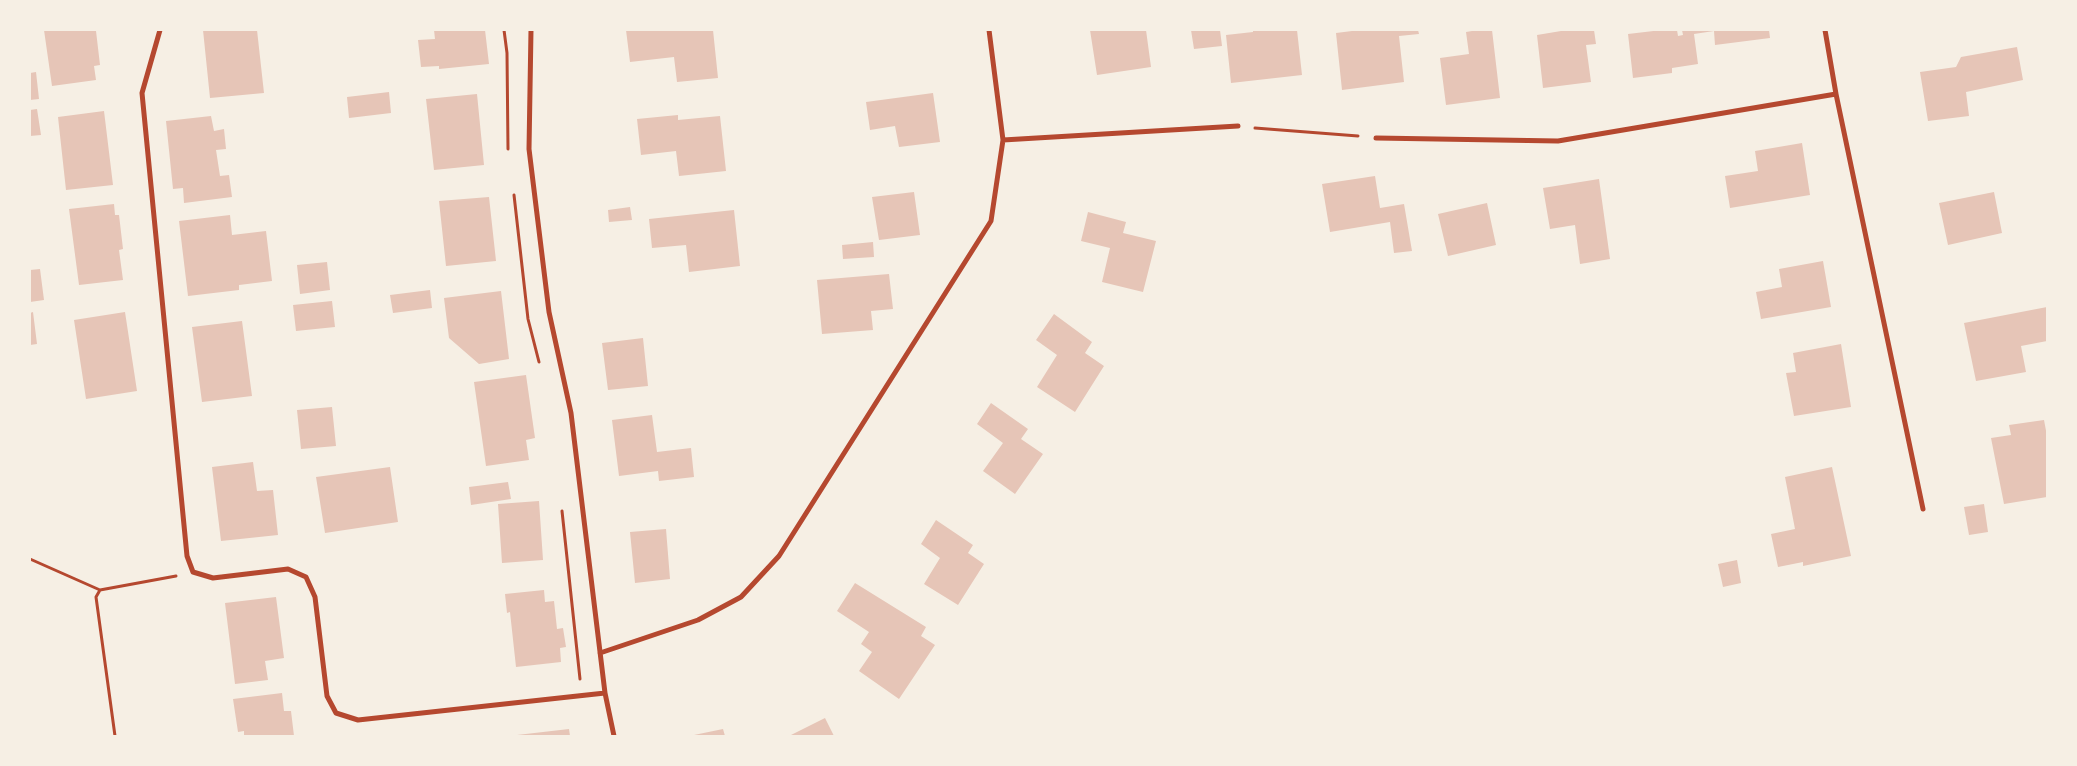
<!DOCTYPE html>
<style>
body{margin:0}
#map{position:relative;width:2077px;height:766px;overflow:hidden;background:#f6efe4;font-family:Figtree,sans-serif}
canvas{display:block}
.frame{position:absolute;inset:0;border:31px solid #f6efe4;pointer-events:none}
</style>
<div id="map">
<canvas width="2077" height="766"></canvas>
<div class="frame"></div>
</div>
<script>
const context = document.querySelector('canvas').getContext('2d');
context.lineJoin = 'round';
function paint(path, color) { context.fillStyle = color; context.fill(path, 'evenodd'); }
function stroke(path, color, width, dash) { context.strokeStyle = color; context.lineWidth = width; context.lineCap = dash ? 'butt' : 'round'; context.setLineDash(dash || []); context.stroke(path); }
paint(new Path2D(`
 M44,30L96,31L100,65L94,66L96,80L52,86Z
 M203,30H257L264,93L210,98Z
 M434,30H485L489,64L439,69V66L421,67L418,40L435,39Z
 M626,30H713L718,78L677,82L674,57L630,62Z
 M1090,30H1146L1151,67L1097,75Z
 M1191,30H1220L1222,46L1194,49Z
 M1253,30H1297L1302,75L1231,83L1226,35L1253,32Z
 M1360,30H1418L1419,34L1399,36L1404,82L1342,90L1336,33Z
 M1478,30H1492L1500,98L1446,105L1440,58L1469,54L1466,32Z
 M1567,30H1594L1596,44L1586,45L1591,82L1543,88L1537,35Z
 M1662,30H1677L1678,36L1683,35L1682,30H1769L1770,38L1715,45L1714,31L1694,34L1698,64L1672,68V73L1633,78L1628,34Z
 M2017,47L2023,80L1966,92L1969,116L1928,121L1920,72L1956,67L1961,57Z
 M36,72L39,99L30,100V73Z
 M389,92L391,113L349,118L347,97Z
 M933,93L940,142L899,147L895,126L870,130L866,102Z
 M477,94L484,165L434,170L426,99Z
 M37,109L41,135L30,136V110Z
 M104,111L113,185L66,190L58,117Z
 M678,115V120L720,116L726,171L679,176L676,151L641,155L637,119Z
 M211,116L214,131L224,129L226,149L216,150L220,176L229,175L232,197L184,203L183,188L173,189L166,121Z
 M1802,143L1810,195L1730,208L1725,176L1758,171L1755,151Z
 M1375,176L1380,208L1404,204L1412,251L1394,253L1390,222L1330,232L1322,184Z
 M1599,179L1610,259L1580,264L1575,225L1550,229L1543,188Z
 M914,192L920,235L879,240L872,197Z
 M1994,192L2002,233L1948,245L1939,203Z
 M489,197L496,261L446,266L439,201Z
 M1487,203L1496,245L1448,256L1438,214Z
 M114,204L115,215H119L123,249L119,250L123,280L79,285L69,209Z
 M630,207L632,220L609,222L608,210Z
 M734,210L740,266L689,272L686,245L652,248L649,219Z
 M1088,212L1126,222L1123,233L1156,241L1143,292L1102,282L1110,248L1081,241Z
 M230,215L232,235L266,231L272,281L239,285V290L188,296L179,221Z
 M873,242L874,257L843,259L842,245Z
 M1823,261L1831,307L1761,319L1756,292L1782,287L1779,269Z
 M327,262L330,290L300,294L297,265Z
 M40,269L44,300L30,302V270Z
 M889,274L893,309L871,311L873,330L822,334L817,280Z
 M430,290L432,308L393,313L390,295Z
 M501,291L509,359L479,364L449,338L444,298Z
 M332,301L335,327L296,331L293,305Z
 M2047,307V341L2021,346L2026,372L1976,381L1964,323Z
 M33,312L37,344L30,345V313Z
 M125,312L137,391L86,399L74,320Z
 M1054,314L1092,342L1085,353L1104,366L1075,412L1037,387L1057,355L1036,340Z
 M242,321L252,396L202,402L192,327Z
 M643,338L648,386L608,390L602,343Z
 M1841,344L1851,407L1794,416L1786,373L1796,372L1793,353Z
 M526,375L535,438L526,440L529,460L486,466L474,382Z
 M991,403L1028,429L1021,439L1043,454L1015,494L983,471L1003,443L977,424Z
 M332,407L336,446L301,449L297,410Z
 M652,415L657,452L691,448L694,477L659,481L658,471L619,476L612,420Z
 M2044,420L2047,436V497L2004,504L1991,438L2011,435L2009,425Z
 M253,462L257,491L273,490L278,535L221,541L212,467Z
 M390,467L398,522L325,533L316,477Z
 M1832,467L1851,556L1803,566V562L1778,567L1771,534L1795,529L1785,477Z
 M508,482L511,499L471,505L469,487Z
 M539,501L543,560L502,563L498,504Z
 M1984,504L1988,532L1969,535L1964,507Z
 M936,520L973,545L968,553L984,564L958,605L924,584L940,558L921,544Z
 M666,529L670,579L635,583L630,532Z
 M1737,560L1741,583L1723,587L1718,564Z
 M855,583L926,627L921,636L935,645L899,699L859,671L872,652L861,644L869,632L837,611Z
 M544,590L545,602L554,601L557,629L563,628L566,647L560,648L561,662L516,667L510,612L507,613L505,594Z
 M276,597L284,658L265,661L268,680L235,684L225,603Z
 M282,693L284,711H291L294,736H244V731L238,732L233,699Z
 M825,718L834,736H789Z
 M569,729L570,736H517V735Z
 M723,729L725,736H694V735Z`), '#e6c5b7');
stroke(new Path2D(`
 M504,30L507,53L508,149
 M1255,128L1358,136
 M514,195L528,319L539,362
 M562,511L580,679
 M30,559L100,590L176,576
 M100,590L96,597L115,736`), '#b5482f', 3);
stroke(new Path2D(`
 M160,30L142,93L187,556L193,572L213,578L288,569L306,577L315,597L327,696L336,713L358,720L605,693
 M531,30L529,149L549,312L571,413L605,693L614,736
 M1825,30L1836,94L1923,509
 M1376,138L1558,141L1836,94
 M1003,140L1238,126
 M600,653L698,620L741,597L779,556L991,221L1003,140L989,30`), '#b5482f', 5);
</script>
